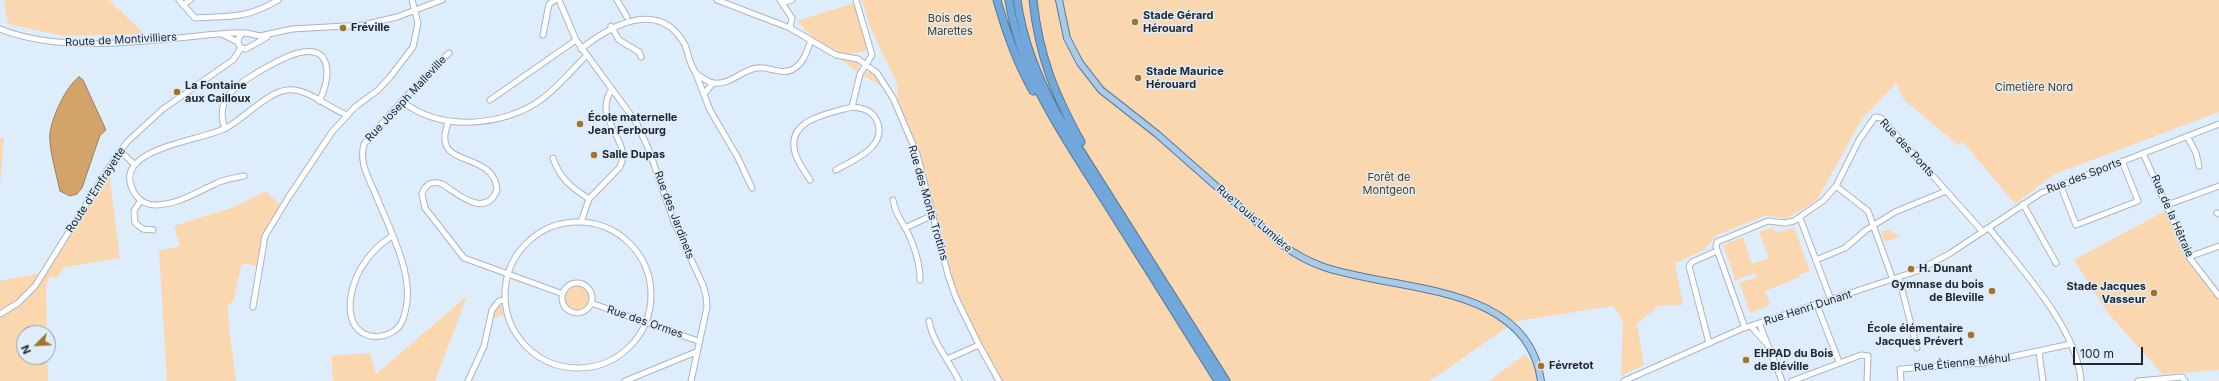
<!DOCTYPE html>
<meta charset="utf-8">
<style>
body{margin:0}
#map{position:relative;width:2219px;height:381px;overflow:hidden;background:#deedfb;font-family:Inter,sans-serif}
canvas{display:block}
.north{position:absolute;left:16px;top:325px;width:40px;height:40px;box-sizing:border-box;background:#deedfb;border:1px solid #939ea9;border-radius:50%;rotate:246deg;font-size:11px;font-weight:700;line-height:16px;text-align:center;color:#22282d}
.north::after{content:'';display:block;margin:auto;width:14px;height:18px;background:#a57229;clip-path:polygon(50% 0,100% 100%,50% 72%,0 100%)}
.scale{position:absolute;left:2073px;top:347px;width:70px;height:18px;box-sizing:border-box;border:2px solid #22282d;border-top:0;padding-left:5px;font-size:12px;line-height:14px;white-space:nowrap;color:#22282d;-webkit-text-stroke:3px #deedfb;paint-order:stroke}
</style>
<div id="map">
<canvas width="2219" height="381"></canvas>
<div class="north">N</div>
<div class="scale">100 m</div>
</div>
<script>
const context = document.querySelector('canvas').getContext('2d');
context.lineJoin = 'round';
function paint(path, color) { context.fillStyle = color; context.fill(path, 'evenodd'); }
function stroke(path, color, width, dash) { context.strokeStyle = color; context.lineWidth = width; context.lineCap = dash ? 'butt' : 'round'; context.setLineDash(dash || []); context.stroke(path); }
function write(font, color, halo, rows, align = 'center') {
  context.font = font + ' Inter,sans-serif'; context.lineWidth = 3; context.setLineDash([]); context.textBaseline = 'middle'; context.strokeStyle = halo; context.fillStyle = color; for (const [text, x, y, turn = 0] of rows) {
    context.save(); context.translate(x, y); context.rotate((+turn || 0) * Math.PI / 180); context.textAlign = isNaN(turn) ? turn : align; if (halo) context.strokeText(text, 0, 0); context.fillText(text, 0, 0); context.restore();
  }
}
paint(new Path2D(`
 M4,0H109L144,34L63,36L8,24Z
 M862,0H2219V112L2055,174L2015,204L1963,142L1958,145L1904,100L1896,83L1862,119L1817,200L1786,219L1767,215L1717,235L1704,250L1675,263L1683,305L1658,306L1637,324L1644,365L1621,376L1623,321L1613,306L1518,321L1506,328L1430,381H1000L957,296L950,275L925,171L898,103L897,84L870,27Z
 M854,3L868,50C837,61 818,44 797,21Z
 M840,59L852,60L859,63L858,72Z
 M870,72L877,77L882,86L862,75Z
 M4,137L0,188V139Z
 M109,172L120,258L65,267L56,278L50,276L46,286L47,333H24V357H47L48,381H0V281L41,273L45,274Z
 M266,191L281,206L264,236L257,266L242,263L233,302L228,304L229,329L236,381H167L159,251L180,246L174,226L234,207Z
 M2165,211L2184,256L2219,301V370L2162,374L2108,313L2074,260Z
 M1774,227L1776,233L1794,227L1810,271L1799,275L1800,277L1765,291L1770,305L1750,313L1739,283L1757,277L1756,273L1734,281L1733,279L1735,278L1723,245L1743,237L1752,264L1769,258L1759,232Z
 M1889,229L1899,237L1885,242L1881,232Z
 M564 298a13 13 0 1 1 26 0a13 13 0 1 1-26 0Z
 M467,296L435,381H333L331,356L370,353L376,374Z
 M499,305L502,306L504,315L493,318L494,311Z
 M1525,354L1536,368L1538,381H1489Z`), '#fad7ae');
const water = new Path2D(`
 M79,77L83,80L106,130L100,135L82,188L77,194L70,196L60,191C57,177 48,145 50,133C52,117 66,86 79,77Z`);
paint(water, '#d2a46a');
stroke(water, '#9d7f58', 1);
const minor = new Path2D(`
 M179,0L195,18C231,16 246,19 278,0
 M559,0L576,40L636,122L649,150L674,222L703,285L706,296L707,307L691,381
 M617,0L627,17
 M717,0L790,28L836,55L858,59L877,73L893,98L917,154L948,275L956,298L979,345L999,381
 M780,0L792,18L790,28
 M782,3L792,0
 M183,5L190,0
 M611,26L619,40L639,52L641,57
 M0,29C67,56 160,38 231,33H246L260,36L292,29L363,25L397,17L442,0
 M242,34L239,37L238,43L241,48L246,49L267,37
 M224,35L238,42
 M543,35L549,4L555,0
 M581,49C615,22 661,0 685,45C688,53 691,70 698,75C703,78 709,83 714,83C731,85 741,70 757,68C770,66 782,77 795,68C805,61 807,50 811,40
 M696,74L710,110L738,158L752,188
 M704,94L713,83
 M490,100L576,40
 M402,101C440,132 504,127 542,99C558,87 572,70 586,56
 M448,122C447,127 444,134 445,140C446,165 495,155 497,190C485,220 456,192 442,184C438,182 434,182 429,184L424,189L422,194L425,208L464,258L563,294
 M225,129C221,118 221,107 227,97C235,83 286,54 303,52C335,47 329,84 319,101
 M2187,136L2196,153L2199,166
 M120,151L135,165
 M2143,153L2189,257L2219,296
 M553,158C560,179 571,187 589,199
 M836,170C853,160 888,147 877,121C872,110 863,108 852,107
 M244,176C235,178 224,179 215,184C195,193 179,204 156,205C147,205 140,202 135,194C106,148 203,141 226,128C243,119 268,92 287,90C306,87 328,108 347,115
 M810,180C806,173 799,164 796,156C783,120 827,114 852,107L860,74L872,55L856,0
 M2060,184L2076,225L2138,201L2122,161
 M1836,186L1868,211L1893,280
 M141,200L134,211L135,223L143,229L153,230
 M893,200C895,212 900,219 906,229C914,245 920,262 920,280
 M2023,204L2056,263
 M2167,205L2219,186
 M2217,213L2219,214
 M1800,218L1831,300
 M581,222L589,199L620,167C633,139 591,120 612,89
 M505 295a73 73 0 1 1 146 0a73 73 0 1 1-146 0Z
 M905,228L933,215
 M1989,228C2021,269 2077,328 2081,381
 M392,236C379,244 369,255 361,268C349,288 341,328 370,336C378,337 387,336 394,331C402,326 404,317 406,308C414,273 388,226 375,193C368,177 359,162 364,144L402,101L449,53
 M2189,257L2219,246
 M1816,260L1845,248L1866,230L1895,212L1946,191
 M1899,278L1917,348
 M562 298a15 15 0 1 1 30 0a15 15 0 1 1-30 0Z
 M591,303L698,341
 M1817,305L1839,362
 M253,307L265,236L288,198L332,132L355,107L378,90L390,77L413,47L418,23L412,0
 M0,314L18,303L35,286L108,169L127,142L163,109L233,60L241,48
 M929,321C933,343 949,360 959,381
 M1759,323L1782,381
 M1751,326L1765,342
 M1745,328L1716,247L1717,242L1768,221L1785,223L1794,221L1824,200L1836,186L1859,140L1875,117L1881,118L1983,232
 M1709,343L1689,266L1692,262L1717,251
 M2039,352L2043,381
 M947,359L979,345
 M468,381L484,346L492,310L499,301L505,300
 M625,381L696,352
 M1624,381L1741,329L1917,271L1949,254L2041,193L2219,124
 M1792,381L1861,355L1868,356L1867,381
 M1901,381L1900,369L1982,363L2071,344
 M2138,381L2182,377L2185,381`);
const major = new Path2D(`
 M1059,0L1067,38L1080,63L1101,90L1157,134L1284,246C1295,254 1308,261 1321,266C1392,292 1528,281 1541,381`);
const highway = new Path2D(`
 M997,0C1006,32 1016,61 1033,91
 M1009,0C1021,79 1067,140 1108,206C1145,264 1182,323 1218,381
 M1017,0C1023,42 1037,75 1056,112L1226,381
 M1033,0C1039,56 1054,93 1081,142`);
stroke(minor, '#a8b6c4', 7);
stroke(major, '#557b9d', 8);
stroke(highway, '#557b9d', 9);
stroke(minor, '#fff', 5);
stroke(major, '#aacae9', 6);
stroke(highway, '#71a7da', 7);
for (const [x, y, r, color] of [
 [1135,22,4,"#a57229"],
 [343,28,4,"#a57229"],
 [1138,78,4,"#a57229"],
 [177,92,4,"#a57229"],
 [580,124,4,"#a57229"],
 [594,155,4,"#a57229"],
 [1911,269,4,"#a57229"],
 [1992,291,4,"#a57229"],
 [2154,293,4,"#a57229"],
 [1971,335,4,"#a57229"],
 [1746,360,4,"#a57229"],
 [1541,366,4,"#a57229"]
]) { const dot = new Path2D(); dot.arc(x, y, r, 0, 2 * Math.PI); context.fillStyle = color; context.fill(dot); stroke(dot, '#deedfb', 1.5); }
write('bold 11px', '#22282d', '#deedfb', [
 ["Stade Gérard",1143,16],
 ["Hérouard",1143,29],
 ["Fréville",351,28],
 ["Stade Maurice",1146,72],
 ["Hérouard",1146,85],
 ["La Fontaine",185,86],
 ["aux Cailloux",185,99],
 ["École maternelle",588,118],
 ["Jean Ferbourg",588,131],
 ["Salle Dupas",602,155],
 ["H. Dunant",1919,269],
 ["Gymnase du bois",1984,285,"right"],
 ["de Bleville",1984,298,"right"],
 ["Stade Jacques",2146,287,"right"],
 ["Vasseur",2146,300,"right"],
 ["École élémentaire",1963,329,"right"],
 ["Jacques Prévert",1963,342,"right"],
 ["EHPAD du Bois",1754,354],
 ["de Bléville",1754,367],
 ["Févretot",1549,366]
], 'left');
write('11px', '#573808', '#deedfb', [
 ["Bois des",950,19],
 ["Marettes",950,32],
 ["Cimetière Nord",2034,88],
 ["Forêt de",1389,178],
 ["Montgeon",1389,191]
]);
write('11px', '#22282d', '#deedfb', [
 ["Route de Montivilliers",121,40,-3],
 ["Rue Joseph Malleville",406,99,-47],
 ["Rue des Ponts",1907,148,47],
 ["Rue des Sports",2084,176,-21],
 ["Route d'Emfrayette",96,190,-57],
 ["Rue des Monts Trottins",928,203,74],
 ["Rue des Jardinets",674,215,69],
 ["Rue de la Hêtraie",2172,216,66],
 ["Rue Louis Lumière",1254,219,41],
 ["Rue Henri Dunant",1808,308,-18],
 ["Rue des Ormes",645,322,19],
 ["Rue Étienne Méhul",1962,363,-6]
]);
</script>
